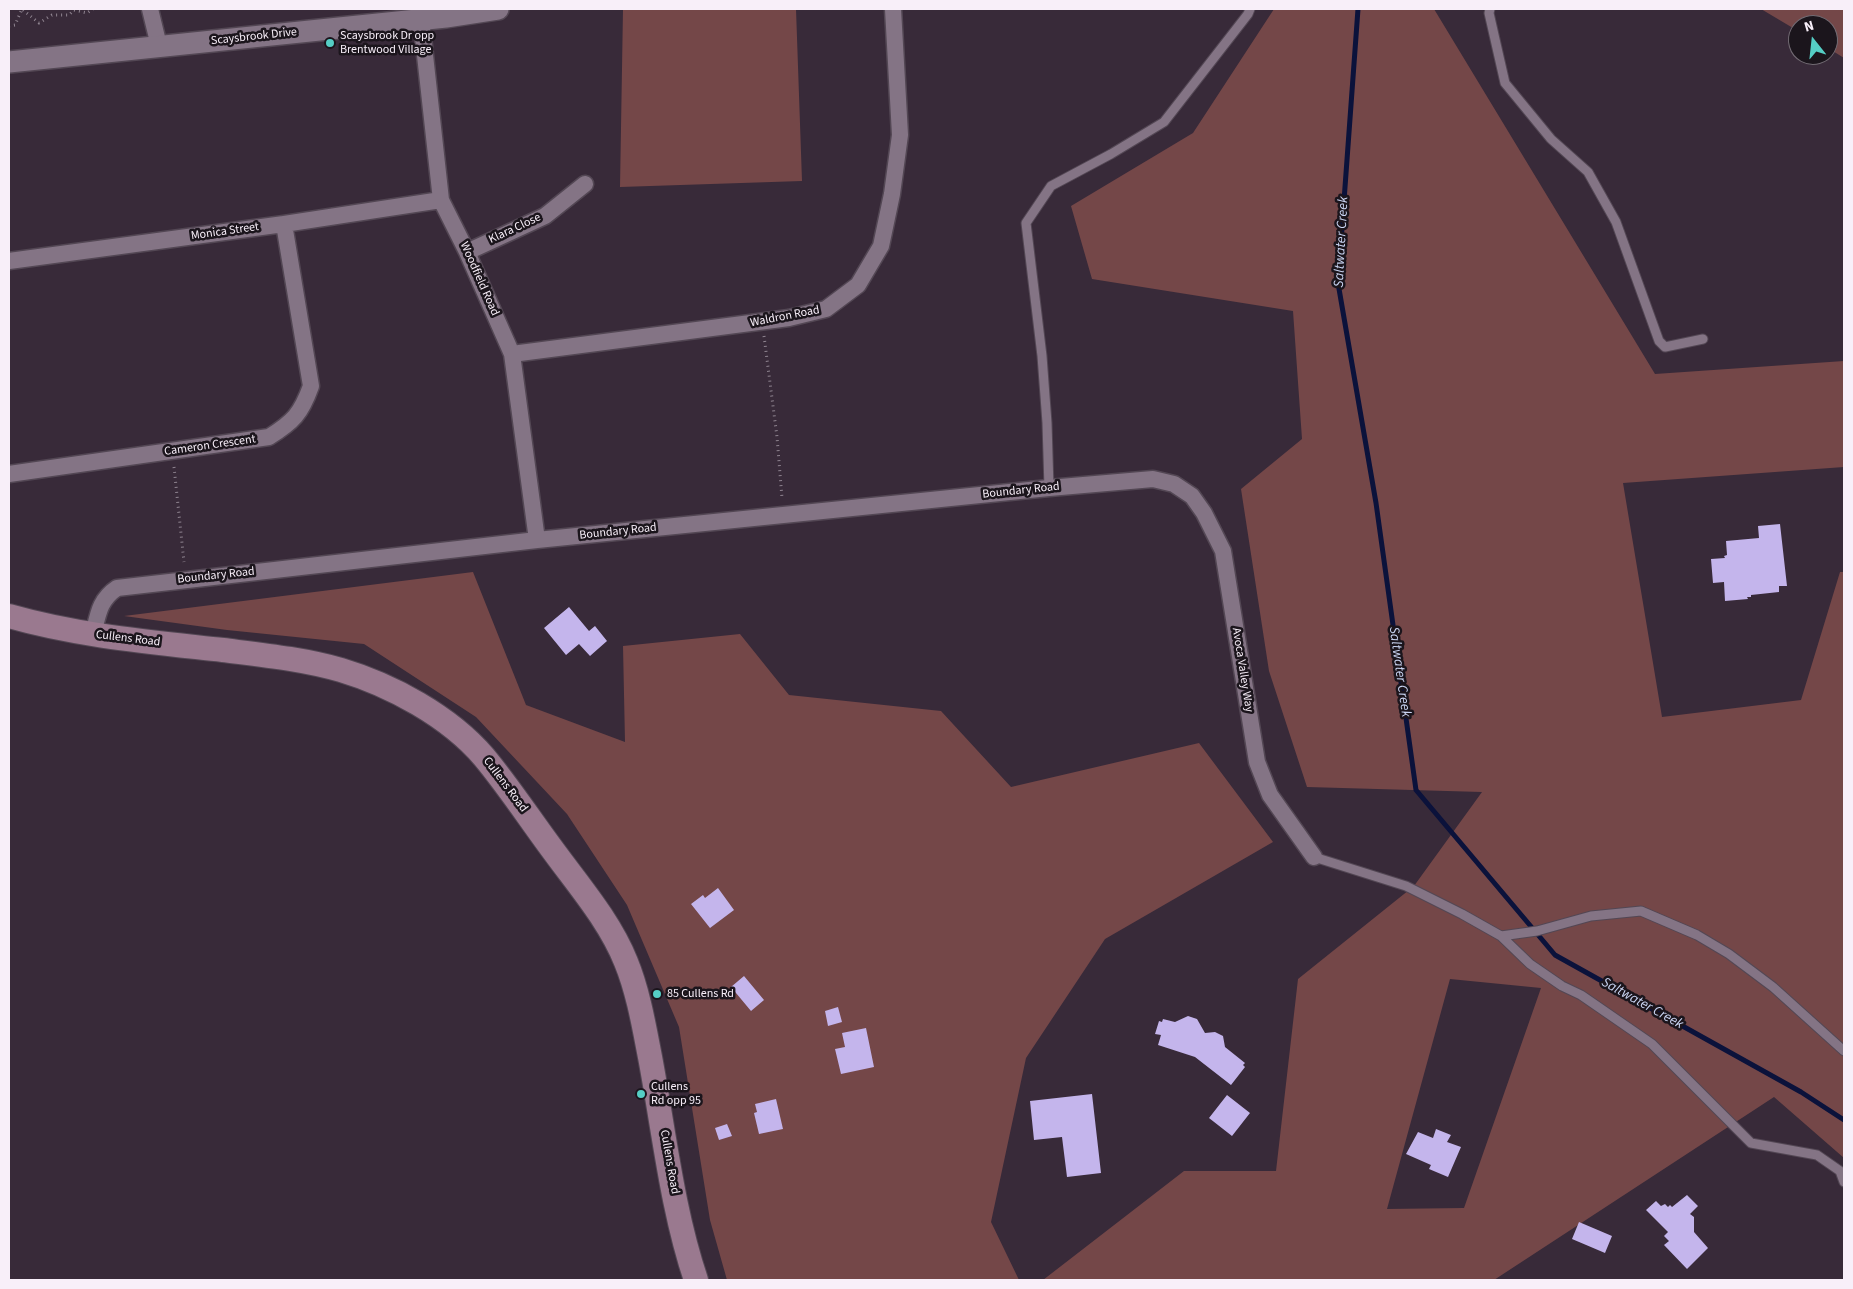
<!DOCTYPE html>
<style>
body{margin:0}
#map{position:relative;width:1853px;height:1289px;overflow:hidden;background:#382a39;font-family:"Source Sans 3",sans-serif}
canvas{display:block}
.frame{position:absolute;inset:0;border:10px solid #f8eff9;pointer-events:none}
.north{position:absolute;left:1788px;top:15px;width:50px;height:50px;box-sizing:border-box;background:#1b151c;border:1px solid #736c74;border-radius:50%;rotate:344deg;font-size:14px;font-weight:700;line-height:20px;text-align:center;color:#f8eff9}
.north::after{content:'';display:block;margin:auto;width:18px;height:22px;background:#55cec5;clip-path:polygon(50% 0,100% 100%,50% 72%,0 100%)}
</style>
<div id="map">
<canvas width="1853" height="1289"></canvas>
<div class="frame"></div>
<div class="north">N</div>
</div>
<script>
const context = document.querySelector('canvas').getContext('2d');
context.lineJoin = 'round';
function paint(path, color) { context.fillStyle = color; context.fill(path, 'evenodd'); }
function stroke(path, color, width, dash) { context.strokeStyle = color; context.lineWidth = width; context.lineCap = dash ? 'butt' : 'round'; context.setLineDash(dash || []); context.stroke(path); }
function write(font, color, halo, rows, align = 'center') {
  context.font = font + ' "Source Sans 3",sans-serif'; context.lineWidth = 5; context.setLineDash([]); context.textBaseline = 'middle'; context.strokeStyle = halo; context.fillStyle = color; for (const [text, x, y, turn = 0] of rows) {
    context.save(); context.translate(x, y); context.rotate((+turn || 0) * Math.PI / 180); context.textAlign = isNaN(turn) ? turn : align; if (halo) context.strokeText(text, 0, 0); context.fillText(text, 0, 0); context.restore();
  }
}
paint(new Path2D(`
 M623,9H796L802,181L620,187Z
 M1274,9H1434L1655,374L1844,361V467L1623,483L1662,717L1801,700L1840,572H1844V1158L1774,1097L1494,1280H1043L1184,1171H1276L1298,979L1414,886L1482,792L1307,787L1269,671L1241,489L1302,439L1293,311L1092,279L1071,206L1193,133ZM1450,979L1541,988L1464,1208L1387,1209Z
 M1761,9H1844V58L1828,48V25H1798V31Z
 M473,572L526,705L625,742L623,646L740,634L789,695L941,711L1011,787L1199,743L1273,842L1105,939L1026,1058L991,1222L1019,1280H727L710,1220L679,1027L627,905L567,814L476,717L364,644L227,630L124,616Z`), '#744748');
stroke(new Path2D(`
 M1358,9L1338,283L1376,503L1416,790L1555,955L1801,1092L1844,1120`), '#0b123b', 5);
paint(new Path2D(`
 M1780,524L1787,586H1779V592L1751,595V597H1747L1748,599L1725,601L1724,582L1713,583L1711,559L1725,558L1724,556L1727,555L1726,541L1759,538L1758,526Z
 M569,607L589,631L595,626L607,641L590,656L579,644L566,655L544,628Z
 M718,888L734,910L710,928L691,904L703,895L705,898Z
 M744,976L764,1000L751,1011L731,987Z
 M838,1007L842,1022L828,1026L825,1011Z
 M1188,1016L1197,1019L1205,1033L1215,1032L1223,1036L1225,1047L1245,1063L1243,1065L1245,1067L1231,1085L1195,1057L1158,1045L1161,1035L1155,1034L1159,1021L1162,1022L1163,1019L1175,1022Z
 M866,1028L874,1067L841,1074L835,1049L845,1047L842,1033Z
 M1092,1094L1101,1173L1067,1177L1062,1137L1034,1140L1030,1101Z
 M1227,1095L1250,1113L1232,1136L1209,1118Z
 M776,1099L783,1129L759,1134L754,1113L757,1112L755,1104Z
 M727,1124L732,1136L719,1140L715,1128Z
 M1436,1129L1451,1135L1447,1142L1461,1147L1448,1177L1429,1169L1431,1165L1406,1154L1418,1132L1433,1138Z
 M1687,1195L1698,1206L1690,1214L1694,1217V1232L1708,1248L1687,1269L1664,1245L1669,1241L1664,1236L1668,1232L1646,1210L1656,1201L1661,1206L1665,1204L1668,1207L1670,1205L1672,1207Z
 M1579,1222L1612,1236L1605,1253L1572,1239Z`), '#c4b5ec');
const service = new Path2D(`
 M1490,9L1489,13L1505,83L1551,139L1588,172L1616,222L1659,341L1665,347L1703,339
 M1049,488L1047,423L1042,356L1026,223L1051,186L1111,154L1164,122L1248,14L1250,9
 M1314,857L1406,886L1462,914L1501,936L1530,964L1562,986L1581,995L1652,1044L1751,1143L1817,1155L1840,1171L1844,1182
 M1501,936L1537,931L1591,916L1641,911L1697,935L1729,954L1773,987L1844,1051`);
const minor = new Path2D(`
 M150,9L159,46
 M421,19L441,200L467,252L512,354L537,540
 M467,252L545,216L585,184
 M9,261L284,224L441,200
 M512,354L789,318L826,309L858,285L881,246L892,194L900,135L893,9
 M9,474L269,437C293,422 301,414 311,386L284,224
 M93,635C98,615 99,600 117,588L537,540L1049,488L1153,479L1174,484L1192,496L1204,513L1223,551L1257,762L1270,795L1314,857`);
const tertiary = new Path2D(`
 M9,62L446,17L498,9`);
const secondary = new Path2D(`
 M9,616C79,636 151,642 223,650C263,655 303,659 341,670C391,685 449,716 484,757C509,787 531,821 555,853C580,887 610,922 626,962C638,991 644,1026 650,1057C664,1131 672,1209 696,1280`);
stroke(service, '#534754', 11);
stroke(minor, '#534754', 19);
stroke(tertiary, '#534754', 24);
stroke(secondary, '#534754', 26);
stroke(new Path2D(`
 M23,10L39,23L52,15H69L74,10L87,13L93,9
 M9,26L15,25L22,9
 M764,336L777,437L782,498
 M174,467L184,562`), '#8f8490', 3, [1, 4]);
stroke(service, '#847485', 9);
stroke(minor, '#847485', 16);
stroke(tertiary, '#847485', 21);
stroke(secondary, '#9a798f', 24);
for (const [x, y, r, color] of [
 [330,43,5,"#55cec5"],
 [657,994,5,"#55cec5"],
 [641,1094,5,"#55cec5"]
]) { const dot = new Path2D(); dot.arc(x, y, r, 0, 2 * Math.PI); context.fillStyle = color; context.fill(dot); stroke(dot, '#1b151c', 2); }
write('12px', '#f8eff9', '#1b151c', [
 ["Scaysbrook Dr opp",340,36],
 ["Brentwood Village",340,50],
 ["85 Cullens Rd",667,994],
 ["Cullens",651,1087],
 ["Rd opp 95",651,1101]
], 'left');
write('12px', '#f8eff9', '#1b151c', [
 ["Scaysbrook Drive",254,37,-6],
 ["Klara Close",515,229,-25],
 ["Monica Street",225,232,-8],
 ["Woodfield Road",479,279,66],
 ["Waldron Road",785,317,-11],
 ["Cameron Crescent",210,446,-8],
 ["Boundary Road",1021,491,-6],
 ["Boundary Road",618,532,-6],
 ["Boundary Road",216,576,-6],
 ["Cullens Road",128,639,7],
 ["Avoca Valley Way",1242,670,81],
 ["Cullens Road",505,785,53],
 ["Cullens Road",669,1162,80]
]);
write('italic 14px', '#cbd6f4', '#1b151c', [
 ["Saltwater Creek",1342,242,-87],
 ["Saltwater Creek",1399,672,82],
 ["Saltwater Creek",1642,1004,29]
]);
</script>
